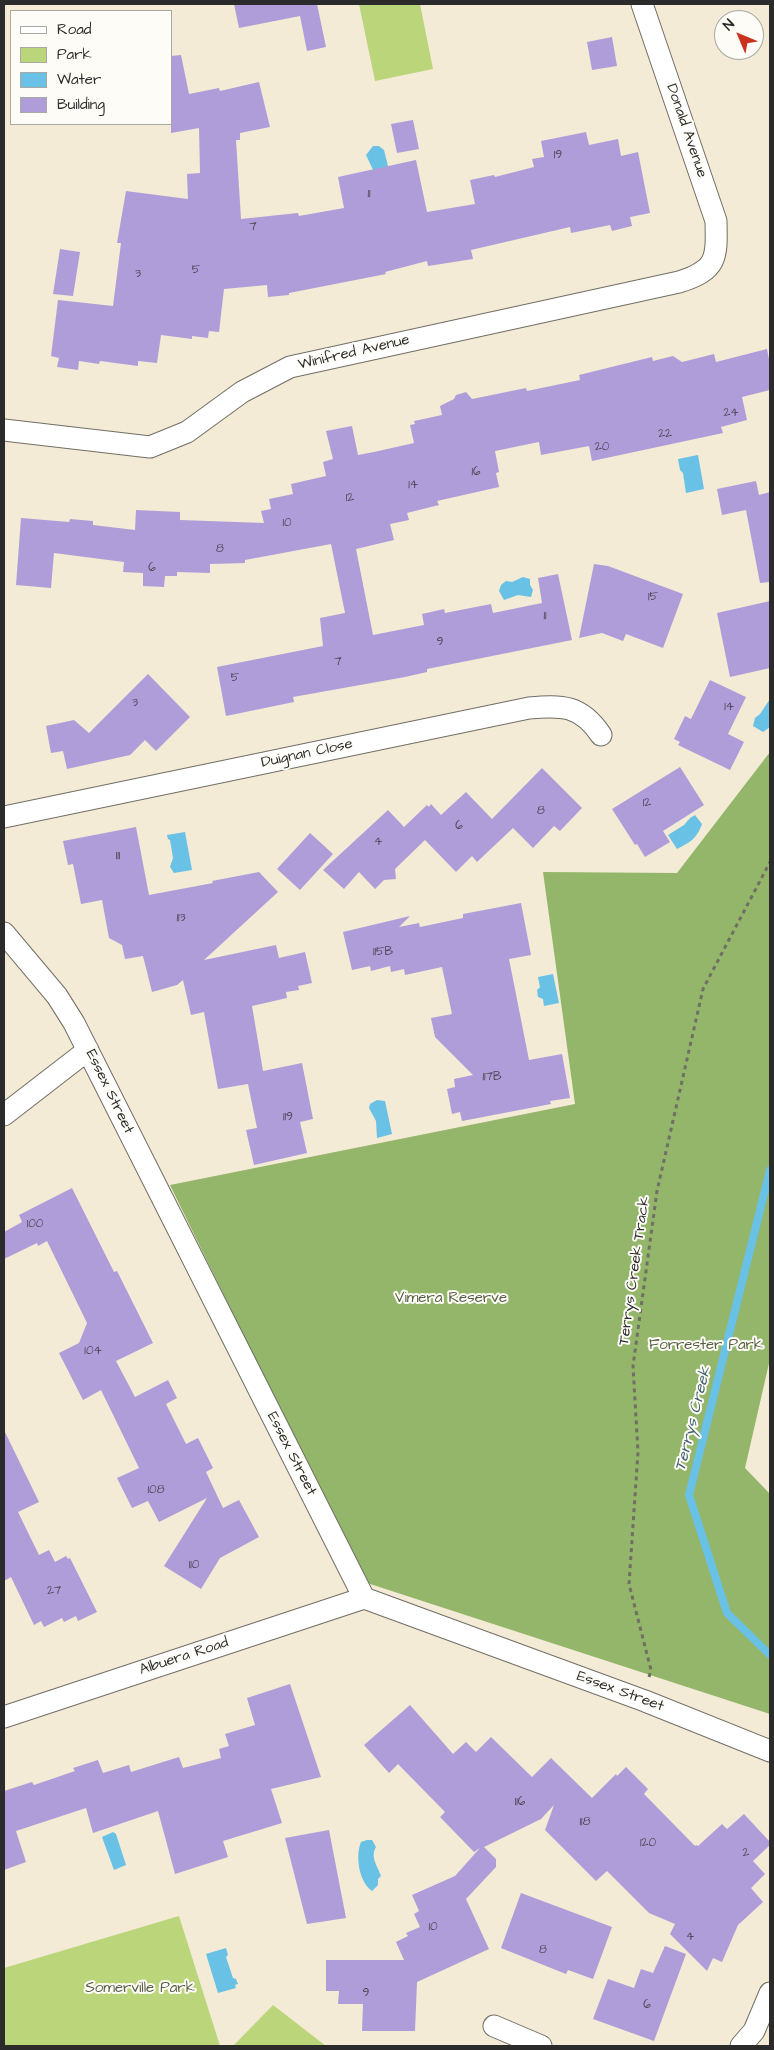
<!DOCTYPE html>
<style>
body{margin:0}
#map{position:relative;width:774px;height:2050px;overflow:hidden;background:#f3ebd5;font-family:"Architects Daughter",sans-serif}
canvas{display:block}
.frame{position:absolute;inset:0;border:5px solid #2b2b2b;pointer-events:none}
.legend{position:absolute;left:10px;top:10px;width:162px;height:115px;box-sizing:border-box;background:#fdfcf7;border:1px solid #a9a8a5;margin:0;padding:6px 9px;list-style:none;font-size:15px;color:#2b2b2b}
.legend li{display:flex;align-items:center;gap:10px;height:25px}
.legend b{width:25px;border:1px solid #a9a8a5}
.north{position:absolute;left:714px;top:10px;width:50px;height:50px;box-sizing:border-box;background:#fdfcf7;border:1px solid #a9a8a5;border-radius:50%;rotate:315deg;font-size:14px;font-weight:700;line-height:20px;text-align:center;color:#2b2b2b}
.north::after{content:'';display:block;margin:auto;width:18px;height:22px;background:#c8321e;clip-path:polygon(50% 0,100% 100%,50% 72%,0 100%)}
</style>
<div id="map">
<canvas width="774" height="2050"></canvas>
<div class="frame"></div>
<ul class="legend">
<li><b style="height:6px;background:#fff"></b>Road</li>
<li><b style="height:14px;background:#bbd57a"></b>Park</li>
<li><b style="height:14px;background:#69c1e6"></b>Water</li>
<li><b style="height:14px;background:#af9dd9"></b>Building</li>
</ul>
<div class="north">N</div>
</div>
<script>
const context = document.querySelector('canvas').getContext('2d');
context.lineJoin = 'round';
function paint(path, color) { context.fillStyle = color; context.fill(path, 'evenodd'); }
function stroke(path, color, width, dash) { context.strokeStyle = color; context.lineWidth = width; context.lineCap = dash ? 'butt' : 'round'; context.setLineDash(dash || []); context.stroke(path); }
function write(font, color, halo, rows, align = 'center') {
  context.font = font + ' "Architects Daughter",sans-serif'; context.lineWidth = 4; context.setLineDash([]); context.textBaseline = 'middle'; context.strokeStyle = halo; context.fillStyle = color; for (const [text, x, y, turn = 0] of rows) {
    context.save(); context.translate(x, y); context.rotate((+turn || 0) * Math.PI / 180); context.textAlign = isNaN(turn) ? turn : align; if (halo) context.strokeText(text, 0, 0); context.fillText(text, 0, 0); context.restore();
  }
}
paint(new Path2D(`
 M359,4H420L433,69L375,81Z
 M179,1916L220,2046H4V1968Z
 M273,2005L326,2046H233Z`), '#bbd57a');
paint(new Path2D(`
 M770,752V1359L745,1468L770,1494V1714L364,1582L170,1185L575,1104L543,872L677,873Z`), '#94b66a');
paint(new Path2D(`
 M373,146H379L384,150L390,174H375L366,155Z
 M698,455L704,489L686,493L683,473L680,470L678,459Z
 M523,577L530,579V585L533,590L531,597L518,595L504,600L499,591L501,585L506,581L512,582Z
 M770,699V727L763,732L753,726L755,718L760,714Z
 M695,815L702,824C697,838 691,842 677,849L668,835L684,825L690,818Z
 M185,832L192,870L174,873L170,867L173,858L170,840L168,839L167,835Z
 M553,974L559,1003L544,1006L543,999L538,997L537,990L540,987L538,977Z
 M377,1100L385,1101L392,1134L377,1138L376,1121L369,1108L370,1104Z
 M113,1832L116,1834L126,1865L114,1870L102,1837Z
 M367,1840H372L376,1847C370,1857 377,1865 381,1876L378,1879V1885L372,1891C359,1882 355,1856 361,1842Z
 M226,1948L228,1955L226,1957L233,1978L236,1979L238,1984L235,1985L236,1988L218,1993L206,1954Z`), '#69c1e6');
stroke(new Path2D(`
 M770,1170L689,1495L727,1613L770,1655`), '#69c1e6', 8);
paint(new Path2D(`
 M234,4H317L326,47L307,51L300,16L239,28Z
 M612,37L617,66L592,70L587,42Z
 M181,55L189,94L219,88L220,91L259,82L270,127L240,133V140H236L241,219L298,213L299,216L344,208L338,177L416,160L427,212L475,204L470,180L494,175L495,177L534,167L532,159L544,157L541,141L586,132L589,145L618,139L621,156L638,152L650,213L630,217L632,226L612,231L610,225L571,233L570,227L471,250L473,259L428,266L427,261L385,272L386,274L289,293V295L268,297L267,285L224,289L219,332L209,331L208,338L192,336V339L161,335L157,363L138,361V366L100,361L99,364L79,361L78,370L57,367L59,358L51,356L58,300L113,306L121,243H117L126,191L188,199L187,174L200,173L199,128L171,133V56Z
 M413,120L419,149L397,153L391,124Z
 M60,249L80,252L73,296L53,294Z
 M767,349L770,364V390L742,397L747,420L721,427L723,433L592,461L589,446L541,455L539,442L495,451L499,472L496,473L499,487L437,501L439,505L407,513L409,520L390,524L394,540L356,549L373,635L424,625L422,614L444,609L445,613L491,604L493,613L542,603L538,578L558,574L572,640L427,669V672L405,677L293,697L294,702L226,716L217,667L323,646L320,618L345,613L331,544L245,560V563L210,564V573L177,572V576H165L164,587L143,586V573L123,572L124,562L54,553L51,588L16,585L21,518L69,522L70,519L93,521V525L135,530L136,510L180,512V520L264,523L261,511L271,509L269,499L293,494L291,484L326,476L323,462L333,459L326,431L352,426L358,455L374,452L414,443L410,425L415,424L414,421L442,415L440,406L454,399L456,395L466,392L472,399L526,388L527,391L580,380L579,375L652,357L653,361L673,356L682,362L714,354L716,362Z
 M756,481L759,495L770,492V582L760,583L746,510L722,515L717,489Z
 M594,564L608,566L683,594L663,648L626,634L623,641L602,633L579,638Z
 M770,601V668L730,677L717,613Z
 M148,674L190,717L156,751L145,740L130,755L67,769L63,751L51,753L46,726L74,720L89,733Z
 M710,680L746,697L728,734L744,742L730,770L678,745L680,742L674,739L685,716L691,719Z
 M680,767L704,805L663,831L670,842L645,857L637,844L635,845L612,809Z
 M542,768L582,808L560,831L554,826L533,848L513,828L477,862L472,856L456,872L425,840L395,869L396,879L384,880L375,889L359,872L344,889L323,870L388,810L404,827L427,805L429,807L431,804L441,815L466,792L492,819Z
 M136,827L149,895L213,883L212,881L259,872L278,892L204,960L276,945L279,958L305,952L312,983L298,986L299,990L286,992L287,998L252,1006L263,1071L302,1063L313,1119L300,1122L307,1153L254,1165L246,1130L257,1128L248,1084L218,1089L204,1012L191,1015L183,980L177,985L152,992L143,956L125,959L122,945L109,938L102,900L81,904L73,864L68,865L63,841Z
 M310,833L333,854L300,890L277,869Z
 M521,903L531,955L509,959L529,1060L562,1054L570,1098L550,1101L551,1104L462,1121L460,1112L452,1114L447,1089L455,1087L454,1079L473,1075L435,1037L431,1018L452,1014L442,967L405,975L404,969L391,972L390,966L371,971L370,966L352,970L343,932L410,916L399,927L419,923L420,927L463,918V914Z
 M72,1188L114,1272L117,1271L153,1343L116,1361L135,1397L168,1380L177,1398L166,1404L186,1444L198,1438L213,1468L206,1472L223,1508L239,1500L259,1537L220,1558L201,1589L164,1566L207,1498L159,1522L148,1501L132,1508L117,1478L139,1468L101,1390L83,1400L59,1353L79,1343L87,1323L47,1241L38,1246L37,1243L4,1259V1232L22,1222L19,1215Z
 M4,1430L39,1502L18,1512L39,1555L49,1550L55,1562L66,1556L68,1559L70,1558L97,1612L78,1621L76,1616L64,1622L62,1618L44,1627L41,1621L34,1625L11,1577L4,1581Z
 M290,1684L321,1777L271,1789L282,1823L223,1841L228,1857L175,1874L158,1811L93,1833L86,1808L16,1831L26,1862L4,1870V1791L32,1782L34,1785L75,1771L73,1768L98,1760L103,1773L129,1765L131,1772L179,1757L183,1768L221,1758L219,1749L229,1746L225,1734L255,1725L247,1698Z
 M410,1705L453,1754L466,1742L476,1752L491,1737L532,1777L551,1758L592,1798L616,1774L617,1776L626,1767L648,1789L644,1794L695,1846L696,1845L698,1846L722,1824L727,1829L744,1814L770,1842V1845L753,1861L765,1874L751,1888L763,1902L738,1925L722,1962L713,1958L707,1971L670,1934L675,1924L649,1913L607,1871L596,1881L545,1830L554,1805L541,1819L484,1847L496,1859V1867L466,1899L489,1949L417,1982L415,2031H362L363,2004H338L339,1991H326V1960H404L396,1942L408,1936L406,1933L420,1927L414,1914L419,1911L412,1895L455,1876L480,1848L474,1852L440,1817L445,1812L398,1764L389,1773L364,1745Z
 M329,1830L346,1918L307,1924L285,1838Z
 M521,1893L612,1927L593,1979L568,1970L566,1974L501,1948Z
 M665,1946L686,1954L654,2041L593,2019L608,1979L634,1988L641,1969L653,1973Z`), '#af9dd9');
const minor = new Path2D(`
 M4,430L150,447L187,432L242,392L290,367L679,282C717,270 717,259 716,221L642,4
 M4,817L529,708C562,705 581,705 601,735
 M4,933L57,996L74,1023L364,1598L645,1701L770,1751
 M4,1115L88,1050
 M4,1717L364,1598
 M494,2026L541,2046
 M741,2046L754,2031L770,1993`);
stroke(minor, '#716e66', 23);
stroke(new Path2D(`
 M649,1677L651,1670L629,1584L638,1452L633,1366L657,1191L703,989L770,862`), '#716e66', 3, [4, 4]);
stroke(minor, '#fff', 21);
write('12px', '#4c4856', null, [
 ["19",558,155],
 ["11",369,194],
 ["7",253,227],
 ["5",196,270],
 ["3",138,274],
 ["24",731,413],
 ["22",665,434],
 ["20",602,447],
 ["16",476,472],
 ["14",413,485],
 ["12",350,498],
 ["10",287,523],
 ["8",220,549],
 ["6",152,568],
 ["15",653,597],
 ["11",545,616],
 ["9",440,642],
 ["7",338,662],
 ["5",235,678],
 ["3",135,703],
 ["14",729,707],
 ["12",647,803],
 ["8",541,811],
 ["6",459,826],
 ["4",378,842],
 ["111",118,856],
 ["113",181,918],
 ["115B",383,952],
 ["117B",492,1077],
 ["119",288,1117],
 ["100",35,1224],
 ["104",93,1351],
 ["108",156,1490],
 ["110",194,1565],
 ["27",54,1591],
 ["116",520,1802],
 ["118",585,1822],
 ["120",648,1843],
 ["2",746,1853],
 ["10",433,1927],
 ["4",690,1937],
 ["8",543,1950],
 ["9",366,1993],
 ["6",647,2005]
]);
write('15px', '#2b2b2b', '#fdfcf7', [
 ["Donald Avenue",686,131,71],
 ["Winifred Avenue",354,353,-13],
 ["Duignan Close",307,754,-12],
 ["Essex Street",109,1092,64],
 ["Terrys Creek Track",635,1271,-82],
 ["Essex Street",291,1454,63],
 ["Albuera Road",184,1657,-18],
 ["Essex Street",620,1692,20]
]);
write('15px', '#565e43', '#fdfcf7', [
 ["Vimera Reserve",451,1299],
 ["Forrester Park",706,1346],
 ["Somerville Park",140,1989]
]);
write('italic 16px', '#41606c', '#fdfcf7', [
 ["Terrys Creek",694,1419,-76]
]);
</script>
